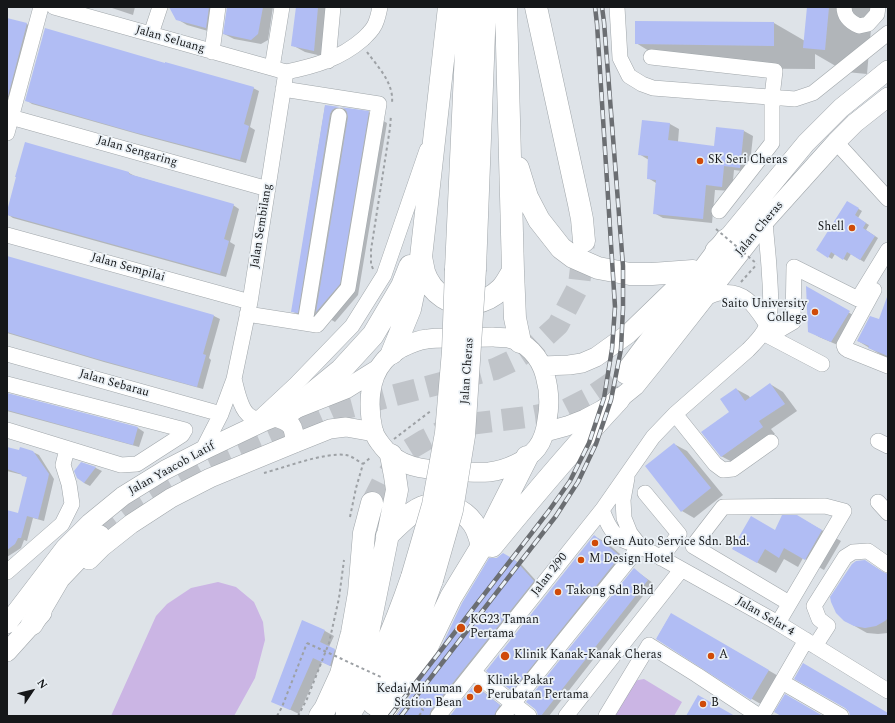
<!DOCTYPE html>
<style>
body{margin:0}
#map{position:relative;width:895px;height:723px;overflow:hidden;background:#dee3e8;font-family:Spectral,serif}
canvas{display:block}
.frame{position:absolute;inset:0;border:8px solid #151719;pointer-events:none}
.north{position:absolute;left:12px;top:671px;width:40px;height:40px;-webkit-text-stroke:3px #ebf1f6;paint-order:stroke;rotate:55deg;font-size:11px;font-weight:700;line-height:16px;text-align:center;color:#151719}
.north::after{content:'';display:block;margin:auto;width:14px;height:18px;background:#151719;clip-path:polygon(50% 0,100% 100%,50% 72%,0 100%)}
</style>
<div id="map">
<canvas width="895" height="723"></canvas>
<div class="frame"></div>
<div class="north">N</div>
</div>
<script>
const context = document.querySelector('canvas').getContext('2d');
context.lineJoin = 'round';
function paint(path, color) { context.fillStyle = color; context.fill(path, 'evenodd'); }
function stroke(path, color, width, dash) { context.strokeStyle = color; context.lineWidth = width; context.lineCap = dash ? 'butt' : 'round'; context.setLineDash(dash || []); context.stroke(path); }
function write(font, color, halo, rows, align = 'center') {
  context.font = font + ' Spectral,serif'; context.lineWidth = 3.5; context.setLineDash([]); context.textBaseline = 'middle'; context.strokeStyle = halo; context.fillStyle = color; for (const [text, x, y, turn = 0] of rows) {
    context.save(); context.translate(x, y); context.rotate((+turn || 0) * Math.PI / 180); context.textAlign = isNaN(turn) ? turn : align; if (halo) context.strokeText(text, 0, 0); context.fillText(text, 0, 0); context.restore();
  }
}
paint(new Path2D(`
 M218,582L236,587L254,602L263,622L265,640L255,678L234,716H111L156,616L167,604L191,588Z
 M644,679L682,702L674,716H611L633,681Z`), '#cbb5e4');
paint(new Path2D(`
 M109,7H135L133,15Z
 M171,7H220L215,33L187,25L177,19Z
 M228,7H273L268,40L261,44L234,39L224,34Z
 M297,7H332L326,57L305,52L292,45Z
 M808,7H873L867,74L846,72L815,54V69L677,68L636,43L774,23L805,41Z
 M7,19L27,24L33,28L14,99L7,97Z
 M253,88L259,91L250,127L255,130L246,163L141,135L32,104L26,100Z
 M325,106L368,112L387,123L358,295L335,322L318,312L311,322L292,311Z
 M643,121L670,124L679,129L678,142L715,147L744,131L753,136L749,172L734,170L732,191L715,190L712,223L663,218L654,213L656,183L648,178L649,160L639,154Z
 M26,144L129,173L135,176L233,205L239,209L230,242L235,245L226,277L13,218L7,214Z
 M847,202L862,211L858,218L869,225L866,230L878,238L864,262L851,254L847,261L835,254L832,259L817,250Z
 M7,257L214,316L220,319L209,358L211,360L203,389L104,362L7,333Z
 M816,293L858,318L840,346L819,337L809,331Z
 M888,308V359L858,341L880,320Z
 M770,384L783,392L797,411L771,429L775,434L734,463L721,456L736,389L749,396L750,398Z
 M7,394L138,428L144,432L139,447L7,411Z
 M674,444L687,451L723,495L694,518L682,511Z
 M7,448L20,452H33L39,455L54,479L44,521L33,518L27,541L24,540L21,548L7,557V511L19,514L28,478L23,475L7,471Z
 M82,463L96,468L102,471L90,486L84,483Z
 M797,516L841,541L824,570L803,558L798,567L784,559L776,573L733,549L775,531Z
 M594,536L607,543L632,564L525,697L512,690Z
 M503,554L521,564L539,584L435,716H397L437,656L497,558Z
 M865,561L888,575V633L878,634L867,633L844,620Z
 M639,573L653,583L549,716H539Z
 M671,614L787,681L771,710L752,699L657,638Z
 M303,622L325,631L334,636L329,647L343,655L339,670L322,662L299,714L272,701Z
 M475,686L480,689L505,709L500,716H451Z`), '#0003');
paint(new Path2D(`
 M169,7H209L206,28L176,20Z
 M227,7H263L258,34L251,40L223,34Z
 M296,7H318L314,51L291,46Z
 M807,7H829L825,50L803,48Z
 M7,18L27,23L8,96H7Z
 M635,21L774,22V46L635,44Z
 M45,28L165,63V62L254,87L244,124L249,126L240,160L133,132L25,101Z
 M325,105L369,111L340,284L316,312L348,117L347,112L345,109L341,107L335,108L332,110L330,114L298,313L291,312Z
 M642,120L670,123L668,140L714,146L716,127L744,130L740,168L724,166L722,187L706,185L703,219L653,214L656,180L647,179L648,156L638,155Z
 M25,142L129,172V174L234,204L224,239L229,241L220,274L7,215V211L16,177H15Z
 M847,201L859,208L855,215L866,223L863,228L875,236L860,260L847,252L843,260L831,252L828,258L816,250Z
 M7,256L214,315L203,354L206,355L197,387L97,359L7,332Z
 M806,286L850,311L831,342L808,332Z
 M887,297L888,298V356L868,348L869,346L857,341L870,316L879,319Z
 M770,383L785,404L759,421L763,427L721,457L701,432L729,412L720,399L736,388L745,401Z
 M7,393L138,427L133,445L7,410Z
 M674,443L711,488L681,512L645,466Z
 M7,447L19,450L20,447L33,451L49,474L47,483L38,519L27,516L21,538H18L15,544L7,550V510L18,513L27,477L22,476L21,474L7,469Z
 M81,462L96,467L84,483L77,478L74,471Z
 M782,515H797L822,530L805,560L784,548L779,558L765,549L757,563L732,549L751,516L775,530Z
 M594,535L620,556L512,691L486,671Z
 M503,553L515,560L534,581L431,710L429,716H396L437,656L462,603L489,558H497Z
 M865,560L883,572L888,574V618L885,621L876,626L865,628L854,626L844,621L836,613L831,602L830,597L852,564L856,561Z
 M634,568L648,580L541,716H538L537,712L535,709L526,702Z
 M671,613L769,670L751,700L656,639Z
 M302,620L325,630L320,642L335,649L330,666L313,658L290,710L271,702Z
 M803,663L888,713V716H850L849,712L845,708L794,679Z
 M474,685L500,705L496,711L494,716H450Z
 M785,694L823,716H781L774,712Z
 M698,695L735,716H686Z`), '#b1bdf4');
stroke(new Path2D(`
 M372,503L384,479L407,451L425,440L453,426L535,416L566,410L591,397L626,373
 M99,536L133,510L166,490L203,470L342,409L495,369L512,361L535,346L558,325L579,285L584,242`), '#c0c4c9', 22, [22, 11]);
const minor = new Path2D(`
 M54,7L286,72C315,66 340,59 363,39C368,34 374,29 376,22C378,17 379,12 380,7
 M617,7L620,58L629,76L642,84L653,88L795,99L813,93L888,33
 M844,7C844,17 850,22 859,26L868,24L877,14L878,7
 M151,34L160,7
 M212,52L218,7
 M651,57L775,71L772,97V143L719,211
 M328,61L333,7
 M272,68L282,7
 M7,116L268,189
 M7,133L41,7
 M836,142L888,199
 M7,235L250,302
 M874,290L844,345L845,348L848,350L888,366
 M705,298C710,296 715,294 720,293C745,289 755,307 767,325L781,329L793,322L794,267L858,299L888,250
 M247,314L317,325L348,288L379,104L283,89
 M305,323L339,116
 M763,333L822,364
 M7,354L221,414
 M234,379C237,389 240,410 250,416C254,419 260,420 265,421
 M7,384L185,430L182,435L137,464L121,465L7,430
 M675,414L715,464L723,470L733,469L771,442
 M253,424L296,384L352,326L384,275L427,150
 M878,441L888,446
 M202,451L221,414L234,379L250,302L286,72
 M627,478L623,500L624,518L630,533L640,546
 M645,493L679,534L661,558
 M878,502L888,513
 M602,510C606,520 611,533 621,539C627,542 634,544 640,546L778,623L888,691
 M7,572L62,524L72,504L69,484L63,465L67,449
 M778,623L844,511L825,506L723,507L693,546L789,603
 M815,646L828,626L819,619L814,606L845,557L853,552L868,551L888,565
 M473,672L529,716
 M782,682L841,716
 M438,716L602,510L653,437L675,414L748,350C754,344 760,338 764,331C774,312 770,288 769,267C768,252 766,236 765,221
 M503,716L640,546
 M566,716L681,570
 M606,716L649,645L697,675L759,716
 M762,716L806,640`);
const major = new Path2D(`
 M715,250L726,240L806,143L841,108L888,70
 M493,337C498,338 503,337 508,338C527,342 540,357 545,375C549,389 550,405 547,420C546,429 543,440 537,448C527,461 506,470 489,472C477,473 465,472 453,471C425,470 397,468 380,443C377,439 374,434 373,430C368,407 368,379 384,361C389,355 395,352 401,348C409,344 418,340 427,339C433,338 441,338 448,338C463,338 478,337 493,337Z
 M542,366L569,365L582,363L596,357L628,334L694,270
 M276,417C292,423 294,425 295,443
 M545,432L567,426L585,419L602,410L619,399L635,386L656,360L765,221L836,142L855,123L888,97
 M89,560L102,547L131,524L171,498L210,478L295,443L330,429L346,427L374,432
 M7,624L65,548L90,523L123,496L165,470L202,451L265,421L346,389L378,369
 M7,652L42,613`);
const highway = new Path2D(`
 M506,7L513,271L515,318L520,342
 M536,7L579,204L582,219L584,241
 M518,168L527,197L539,220L561,248L573,257L598,268L630,274H652L693,271
 M421,257C422,262 423,267 424,272C431,293 452,308 474,303C484,301 494,296 501,289C506,284 509,277 513,271
 M456,269L468,7
 M475,269L485,7
 M392,353L410,309L421,257L449,7
 M626,373L726,240
 M292,410L341,370L373,335L402,286L410,266
 M387,536C397,526 413,509 426,506C443,501 463,509 473,523C478,530 480,538 482,546
 M492,546C533,496 575,446 619,399
 M32,624L59,578L99,536
 M374,704L395,668L416,624L432,580
 M350,713C377,671 396,624 412,577
 M320,716L325,709L341,674L352,633L359,593L364,533L372,503
 M347,716V693L362,653L369,628L397,490L395,476L391,455
 M381,716L402,686L426,649L451,597L482,546L527,457`);
stroke(minor, '#a0a6aa', 16);
stroke(major, '#a0a6aa', 20);
stroke(highway, '#a0a6aa', 23);
stroke(new Path2D(`
 M367,52C378,67 394,83 392,103
 M373,269L371,264V250L390,128L391,115
 M741,282L757,264
 M394,439L432,410
 M264,473C286,467 325,452 346,455C352,456 358,461 363,464
 M350,517L356,488L363,464L371,457
 M412,701L423,710L419,716
 M277,716L282,707L307,643
 M298,716L307,699L329,643L339,598L344,560`), '#9da1a5', 2, [3, 3]);
stroke(minor, '#fff', 15);
stroke(major, '#fff', 19);
stroke(highway, '#fff', 22);
const rail = new Path2D(`
 M390,716L548,512L570,481L589,443L604,398L612,349L615,307L597,24L595,7
 M401,716L556,516L578,482L596,444L611,400L621,349L623,308V266L604,22L602,7`);
stroke(rail, '#6b6e72', 4.5);
stroke(rail, '#ebf1f6', 3, [9]);
const highwayBridge = new Path2D(`
 M412,577L433,505L446,433L453,351L456,269
 M432,580L452,510L464,436L475,269`);
stroke(highwayBridge, '#a0a6aa', 23, []);
stroke(new Path2D(`
 M716,229L757,264
 M307,643L381,677`), '#9da1a5', 2, [3, 3]);
stroke(highwayBridge, '#fff', 22);
for (const [x, y, r, color] of [
 [700,161,4,"#d04b09"],
 [852,228,4,"#d04b09"],
 [815,312,4,"#d04b09"],
 [595,543,4,"#d04b09"],
 [581,560,4,"#d04b09"],
 [558,592,4,"#d04b09"],
 [461,628,5,"#d04b09"],
 [505,656,5,"#d04b09"],
 [711,656,4,"#d04b09"],
 [478,689,5,"#d04b09"],
 [470,697,4,"#d04b09"],
 [703,704,4,"#d04b09"]
]) { const dot = new Path2D(); dot.arc(x, y, r, 0, 2 * Math.PI); context.fillStyle = color; context.fill(dot); stroke(dot, '#ebf1f6', 1.5); }
write('12px', '#151719', '#ebf1f6', [
 ["Jalan Seluang",170,40,16],
 ["Jalan Sengaring",137,152,16],
 ["Jalan Sembilang",262,226,-81],
 ["Jalan Cheras",760,229,-50],
 ["Jalan Sempilai",128,268,16],
 ["Jalan Cheras",468,371,-86],
 ["Jalan Sebarau",114,384,16],
 ["Jalan Yaacob Latif",172,469,-29],
 ["Jalan 2/90",550,575,-52],
 ["Jalan Selar 4",765,617,30]
]);
write('12px', '#151719', '#ebf1f6', [
 ["SK Seri Cheras",708,161],
 ["Shell",844,228,"right"],
 ["Saito University",807,305,"right"],
 ["College",807,319,"right"],
 ["Gen Auto Service Sdn. Bhd.",603,543],
 ["M Design Hotel",589,560],
 ["Takong Sdn Bhd",566,592],
 ["KG23 Taman",470,621],
 ["Pertama",470,635],
 ["Klinik Kanak-Kanak Cheras",514,656],
 ["A",719,656],
 ["Klinik Pakar",487,682],
 ["Perubatan Pertama",487,696],
 ["Kedai Minuman",462,690,"right"],
 ["Station Bean",462,704,"right"],
 ["B",711,704]
], 'left');
</script>
